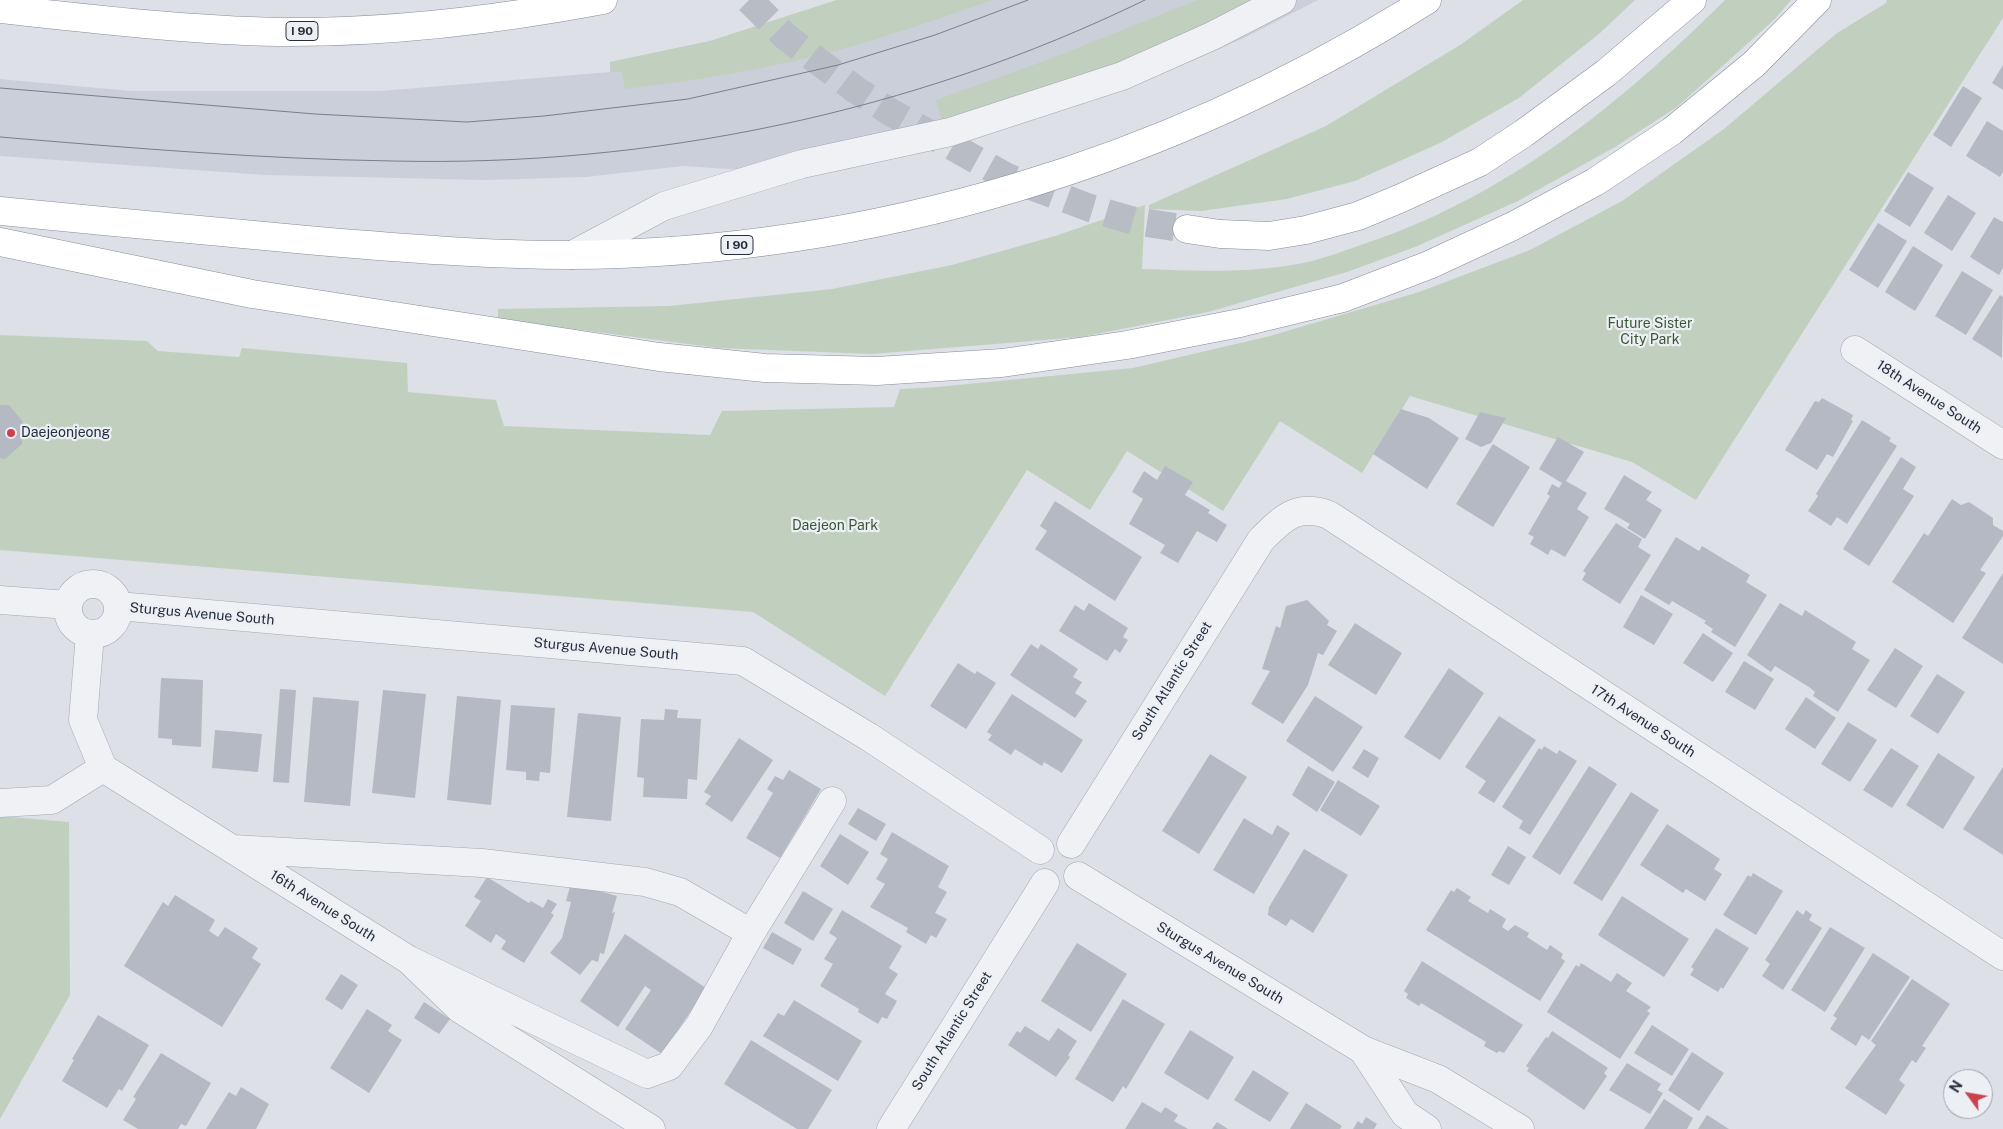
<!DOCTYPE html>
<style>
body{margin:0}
#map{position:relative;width:2003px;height:1129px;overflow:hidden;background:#dde0e7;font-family:"Public Sans",sans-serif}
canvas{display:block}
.north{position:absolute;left:1943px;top:1069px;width:50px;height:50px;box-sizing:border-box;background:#eceff4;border:1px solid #9da1ab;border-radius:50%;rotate:302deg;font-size:14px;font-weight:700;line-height:20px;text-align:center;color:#262d3d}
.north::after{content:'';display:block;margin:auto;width:18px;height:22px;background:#cc414d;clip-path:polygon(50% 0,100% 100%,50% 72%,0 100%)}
</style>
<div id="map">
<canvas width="2003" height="1129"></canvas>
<div class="north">N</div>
</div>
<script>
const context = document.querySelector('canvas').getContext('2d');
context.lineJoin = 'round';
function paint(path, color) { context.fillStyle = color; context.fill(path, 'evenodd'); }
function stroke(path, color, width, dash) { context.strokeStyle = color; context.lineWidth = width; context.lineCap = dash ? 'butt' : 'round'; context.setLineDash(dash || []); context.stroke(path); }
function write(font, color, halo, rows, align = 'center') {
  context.font = font + ' "Public Sans",sans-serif'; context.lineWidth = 4.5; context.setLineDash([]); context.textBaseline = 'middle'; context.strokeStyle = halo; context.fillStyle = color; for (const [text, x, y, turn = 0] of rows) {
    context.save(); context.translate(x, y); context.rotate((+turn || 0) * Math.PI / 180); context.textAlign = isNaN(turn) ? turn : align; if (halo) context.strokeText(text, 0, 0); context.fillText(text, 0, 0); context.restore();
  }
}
paint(new Path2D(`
 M837,0H1318L1246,37L1190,62L1034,119L962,139L804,174L683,166L586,177L486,180L265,175L0,156V79L131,91H381L610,72V62L710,41Z`), '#cbcfd9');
paint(new Path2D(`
 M837,0H994C928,22 862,46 794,61C738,74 682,82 625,89L622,72H611L610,62L710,41Z
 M1197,0H1252L1183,36L1075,79L942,122L936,100L1047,60Z
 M1523,0H1635L1600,33L1519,98L1440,143L1355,181L1287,199L1201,211L1149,209V205L1326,126L1460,45Z
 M1725,0H1791L1775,19L1677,107L1615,147L1518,201L1415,247L1347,272L1208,312L1081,337L872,354L718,348L498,319V309L669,306L832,289L952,265L1055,236L1145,205L1142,269C1199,271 1256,274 1312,261C1327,257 1343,251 1358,246C1505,198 1617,107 1725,0Z
 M1887,0H2003V18L1696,500L1632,462L1410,396L1362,473L1280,421L1223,511L1127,451L1090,510L1027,470L885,696L753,612L0,550V335L147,341L158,351L239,357L242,348L407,363L408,392L496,400L504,426L710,435L722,411L894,407L900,389L937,387L1133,368L1270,336L1419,292L1530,250L1622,201L1724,129L1837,33L1886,3Z
 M0,816L69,822L70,995L0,1119Z`), '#c1d0be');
paint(new Path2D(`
 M2003,65V90L1992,83Z
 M1963,86L1982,98L1951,147L1933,135Z
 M1987,121L2003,131V172L2000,177L1966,156Z
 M1908,172L1934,188L1910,227L1884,211Z
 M1948,195L1976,213L1952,251L1924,233Z
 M1994,217L2003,222V268L1999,275L1970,257Z
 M1878,223L1907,241L1878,288L1849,270Z
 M1913,246L1943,265L1915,311L1885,292Z
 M1962,271L1993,290L1966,335L1935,316Z
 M2000,295L2003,297L2002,358L1972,339Z
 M1822,398L1853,415L1851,420L1853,421L1833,457L1827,454L1817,470L1785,450L1815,401L1819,402Z
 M0,405H9L23,422L22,444L5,459L0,458Z
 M1401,409L1429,418L1459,438L1427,489L1373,454Z
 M1480,412L1506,418L1491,443L1481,447L1465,439Z
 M1862,420L1891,438L1889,441L1897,446L1847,524L1837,517L1831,526L1808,511L1818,496L1816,494Z
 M1558,437L1584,452L1566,481L1587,493L1577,509L1589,517L1565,557L1551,549L1548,555L1530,544L1534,537L1528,534L1550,496L1547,494L1552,484L1559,488L1562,483L1539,469Z
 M1493,444L1530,467L1493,527L1456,504Z
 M1901,457L1916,467L1903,489L1914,496L1869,566L1843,549Z
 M1165,466L1193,482L1185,495L1210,510L1208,513L1227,525L1217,542L1197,531L1178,563L1160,553L1165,545L1129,524L1143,499L1132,492L1144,471L1157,480Z
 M1624,475L1652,492L1646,500L1662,510L1645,539L1627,528L1630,524L1604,509Z
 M1952,499L1961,505L1969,502L1993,518V525L2003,531V536L1980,570L1986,573L1953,623L1892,582L1924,533L1928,536Z
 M1055,501L1142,557L1115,601L1035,549L1047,531L1040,526Z
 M1616,523L1642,539L1638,547L1651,555L1620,604L1582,580L1586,573L1583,571Z
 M1676,537L1699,551L1702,546L1750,575L1746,582L1767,595L1735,647L1711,632L1713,629L1704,623L1706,621L1672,601L1669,605L1644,590Z
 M2003,573V664L1962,638Z
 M1641,595L1673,614L1654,645L1623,627Z
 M1307,600L1329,621L1327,625L1337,631L1323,655L1318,653L1308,685L1283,724L1251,704L1270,671L1262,669L1276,626L1280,628L1286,606Z
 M1089,603L1128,628L1123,637L1128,640L1120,653L1115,649L1107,661L1059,631L1075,605L1084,611Z
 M1780,603L1802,616L1805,610L1856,642L1852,649L1870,660L1838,712L1813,696L1815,692L1809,687L1775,666L1771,672L1747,655Z
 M1355,623L1402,653L1376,695L1328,665Z
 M1703,633L1733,653L1713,682L1683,663Z
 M1031,644L1038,649L1041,644L1078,669L1073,677L1082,682L1075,693L1087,701L1075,718L1010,675Z
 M1895,648L1923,666L1896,708L1867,690Z
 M1744,661L1774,679L1755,710L1725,692Z
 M958,663L975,674L977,671L996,683L966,729L930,706Z
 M1449,668L1484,693L1440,760L1404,737Z
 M1937,674L1965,692L1938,734L1910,716Z
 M161,678L203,680L201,747L172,745V739L158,738Z
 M280,689L296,690L289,783L273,782Z
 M383,690L426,694L415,798L372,793Z
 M1012,694L1083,740L1062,773L1044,762L1042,766L1015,749L1011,755L988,740L992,735L987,732Z
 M457,696L501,700L491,805L447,800Z
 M1315,696L1363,727L1333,772L1286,741Z
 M313,697L359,701L350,806L304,802Z
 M1806,697L1836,718L1815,749L1785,729Z
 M511,705L555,708L550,773L540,772L539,781L526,780V772L506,770Z
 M665,709L678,710L677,718L701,719L697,780L688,779L687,799L643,797L644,778L637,777L641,719L664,720Z
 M578,713L621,717L611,821L567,817Z
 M1499,716L1536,740L1494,803L1478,793L1486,781L1465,767Z
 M1848,722L1877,740L1850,782L1821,764Z
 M215,730L262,734L258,772L212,768Z
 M739,738L773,760L732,822L705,804L711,796L704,792Z
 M1544,746L1557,754L1559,750L1577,761L1530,835L1519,828L1523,821L1502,807L1539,748L1542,750Z
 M1891,748L1919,766L1892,808L1863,790Z
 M1364,749L1379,758L1368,778L1352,768Z
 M1938,753L1975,777L1943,829L1906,805Z
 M1210,754L1247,777L1199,854L1162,831Z
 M1308,766L1335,782L1317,812L1292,795Z
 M1589,766L1617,784L1560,875L1532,857Z
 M2003,767V855L1963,829Z
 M789,770L821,789L780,858L746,838L773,793L767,789L775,776L783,780Z
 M1338,780L1380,806L1361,836L1320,810Z
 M1631,792L1659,810L1602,901L1573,883Z
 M858,808L886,824L876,841L848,824Z
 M1244,818L1272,835L1277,825L1290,833L1254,894L1213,870Z
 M1667,824L1720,859L1714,869L1722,874L1705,901L1686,889L1683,893L1640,865Z
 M892,832L949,866L938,887L947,892L935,913L947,919L936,938L931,935L926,944L906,932L908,928L870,907L885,884L876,879L888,859L880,854Z
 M840,834L869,852L848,885L820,866Z
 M1508,846L1526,857L1509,885L1491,875Z
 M1304,849L1348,875L1313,933L1291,919L1286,926L1268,915L1269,907Z
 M1753,873L1783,891L1756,935L1723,915L1748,875L1751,877Z
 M487,877L529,903L531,901L543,908L548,899L557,904L551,913L554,915L524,963L501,949L506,941L496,934L491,943L465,926L481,901L474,897Z
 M571,883L617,896L612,913L615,912L604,954L600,953L598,962L592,960L580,975L550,953L562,938L571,902L566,901Z
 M1457,888L1471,897L1468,901L1488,913L1490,909L1506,919L1502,927L1508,931L1515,925L1529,933L1527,937L1547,950L1550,945L1563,954L1561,958L1565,961L1540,1001L1426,930L1451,890L1454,892Z
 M803,891L833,909L813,941L784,923Z
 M175,895L215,920L209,931L218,937L225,927L258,948L252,958L261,964L222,1027L124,966L163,902L168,906Z
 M1622,896L1689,939L1664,977L1598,935Z
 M842,910L902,946L889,968L898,974L885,994L897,1001L887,1019L882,1017L878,1024L858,1012L859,1009L820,986L833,964L824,959L837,938L829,933Z
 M1797,910L1803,915L1806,910L1812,915L1809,920L1822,928L1783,990L1762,976L1770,964L1765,960Z
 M1830,927L1865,948L1825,1012L1791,990Z
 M1716,928L1749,948L1723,989L1721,987L1718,992L1690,975L1694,969L1691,967Z
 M772,932L802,949L793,965L763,948Z
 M625,934L706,988L662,1054L625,1029L651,990L645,986L618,1027L580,1001Z
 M1077,943L1127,974L1091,1032L1041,1001Z
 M1873,953L1910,977L1869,1040L1862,1035L1856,1046L1830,1029L1837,1018L1833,1016Z
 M1422,961L1523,1025L1504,1053L1499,1051L1497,1053L1484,1046L1486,1042L1421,1003L1419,1006L1406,998L1408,994L1404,991Z
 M1581,963L1611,982L1617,973L1632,983L1626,991L1651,1007L1647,1011L1650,1013L1620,1059L1547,1012L1576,965L1579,967Z
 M341,974L358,985L342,1010L325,999Z
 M1912,979L1950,1004L1922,1046L1926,1048L1916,1063L1912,1060L1899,1080L1905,1085L1886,1115L1845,1088L1876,1045L1871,1041Z
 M1123,999L1165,1024L1126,1089L1123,1086L1113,1102L1075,1079Z
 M794,1000L862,1041L838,1081L763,1036L778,1013L784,1016Z
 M424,1002L450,1019L439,1034L414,1018Z
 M367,1009L392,1025L388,1031L402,1040L369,1093L330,1068Z
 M98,1015L149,1045L122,1091L119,1089L107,1108L62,1081L74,1060L72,1059Z
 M1652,1025L1689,1049L1672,1076L1634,1053Z
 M1025,1026L1049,1041L1058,1028L1077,1041L1068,1055L1070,1057L1056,1077L1008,1045L1017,1031L1020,1033Z
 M1190,1030L1234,1057L1208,1100L1164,1073Z
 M1552,1031L1608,1068L1604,1073L1607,1076L1584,1110L1527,1071L1529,1068L1526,1066L1546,1037L1548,1038Z
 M751,1040L832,1090L808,1129H797L724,1084Z
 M1692,1052L1724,1073L1699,1111L1668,1090Z
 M161,1053L211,1083L186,1126L181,1124L178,1129H138L123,1120L136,1099L133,1097Z
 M1627,1063L1661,1084L1657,1090L1663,1093L1650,1114L1609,1090Z
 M1253,1070L1289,1093L1270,1122L1234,1100Z
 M241,1087L269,1104L256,1129H206L229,1092L236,1096Z
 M1664,1099L1693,1118L1687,1129H1644Z
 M1142,1102L1161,1113L1165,1107L1178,1115L1174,1121L1188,1129H1125Z
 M1306,1103L1342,1126L1340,1129H1290Z
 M1707,1115L1729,1129H1698Z
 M1366,1117L1377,1124L1374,1129H1353L1358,1121L1362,1124Z
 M1217,1122L1228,1129H1212Z`), '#b4b9c3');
stroke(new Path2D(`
 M749,0L785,36L856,90L892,113L1007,177L1090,208L1134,221L1187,229`), '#b8bcc5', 28, [28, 14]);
const minor = new Path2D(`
 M572,255L664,206L802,164L950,132L1122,76L1212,36L1282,0
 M1855,350L2003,445
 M68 609a25 25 0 1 1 50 0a25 25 0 1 1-50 0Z
 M0,600L68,605
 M118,606L743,661L869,737L1040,850
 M90,634L83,720L103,768L409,960L460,1009L651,1129
 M0,803L52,800L103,768
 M1071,844L1261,540C1283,518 1297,503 1329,515L2003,956
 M233,849L482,863L645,882L680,892L751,933L699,1026L669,1066L647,1074L409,960
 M1078,876L1363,1050L1438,1079L1520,1129
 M751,933L832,801
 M1363,1050L1405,1114L1427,1129
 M891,1129L1045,883`);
const highway = new Path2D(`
 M0,9C93,19 186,30 279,32C388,33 497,20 603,0
 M0,211C106,221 212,232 318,241C402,248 486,255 570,255C873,253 1171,162 1427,0
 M1187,229L1220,234L1269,236L1306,230L1358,216L1399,199L1480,162L1524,133L1606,73L1692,0
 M0,242L252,294L659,357L765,368L877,371L1002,363L1127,345L1240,323L1343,298L1429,265L1513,226L1595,182L1672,131L1754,64L1817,0`);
stroke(minor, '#a2a7b1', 29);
stroke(highway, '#848c9d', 29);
stroke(minor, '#eff1f5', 28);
stroke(highway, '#fff', 28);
stroke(new Path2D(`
 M0,88L315,114L467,122L544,116L688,99L838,65L935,35L1028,0
 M0,137C131,148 262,159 393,161C651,167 913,113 1145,0`), '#767e90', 1);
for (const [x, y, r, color] of [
 [11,433,5,"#cc414d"]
]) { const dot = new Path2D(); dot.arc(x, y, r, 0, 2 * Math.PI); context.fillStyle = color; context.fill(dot); stroke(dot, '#eceff4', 2); }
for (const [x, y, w] of [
 [302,31,32],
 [737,245,32]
]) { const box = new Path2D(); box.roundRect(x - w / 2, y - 9.5, w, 19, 4); context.fillStyle = '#eceff4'; context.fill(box); stroke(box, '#262d3d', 1); }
write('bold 12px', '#262d3d', null, [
 ["I 90",302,31],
 ["I 90",737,245]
]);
write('14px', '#385834', '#eceff4', [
 ["Future Sister",1650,324],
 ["City Park",1650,340],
 ["Daejeon Park",835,526]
]);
write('14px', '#262d3d', '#eceff4', [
 ["18th Avenue South",1929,397,33],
 ["Sturgus Avenue South",202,614,5],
 ["Sturgus Avenue South",606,649,5],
 ["South Atlantic Street",1172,681,-58],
 ["17th Avenue South",1643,721,33],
 ["16th Avenue South",323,906,32],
 ["Sturgus Avenue South",1220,963,31],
 ["South Atlantic Street",952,1031,-58]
]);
write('14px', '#262d3d', '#eceff4', [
 ["Daejeonjeong",21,433]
], 'left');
</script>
